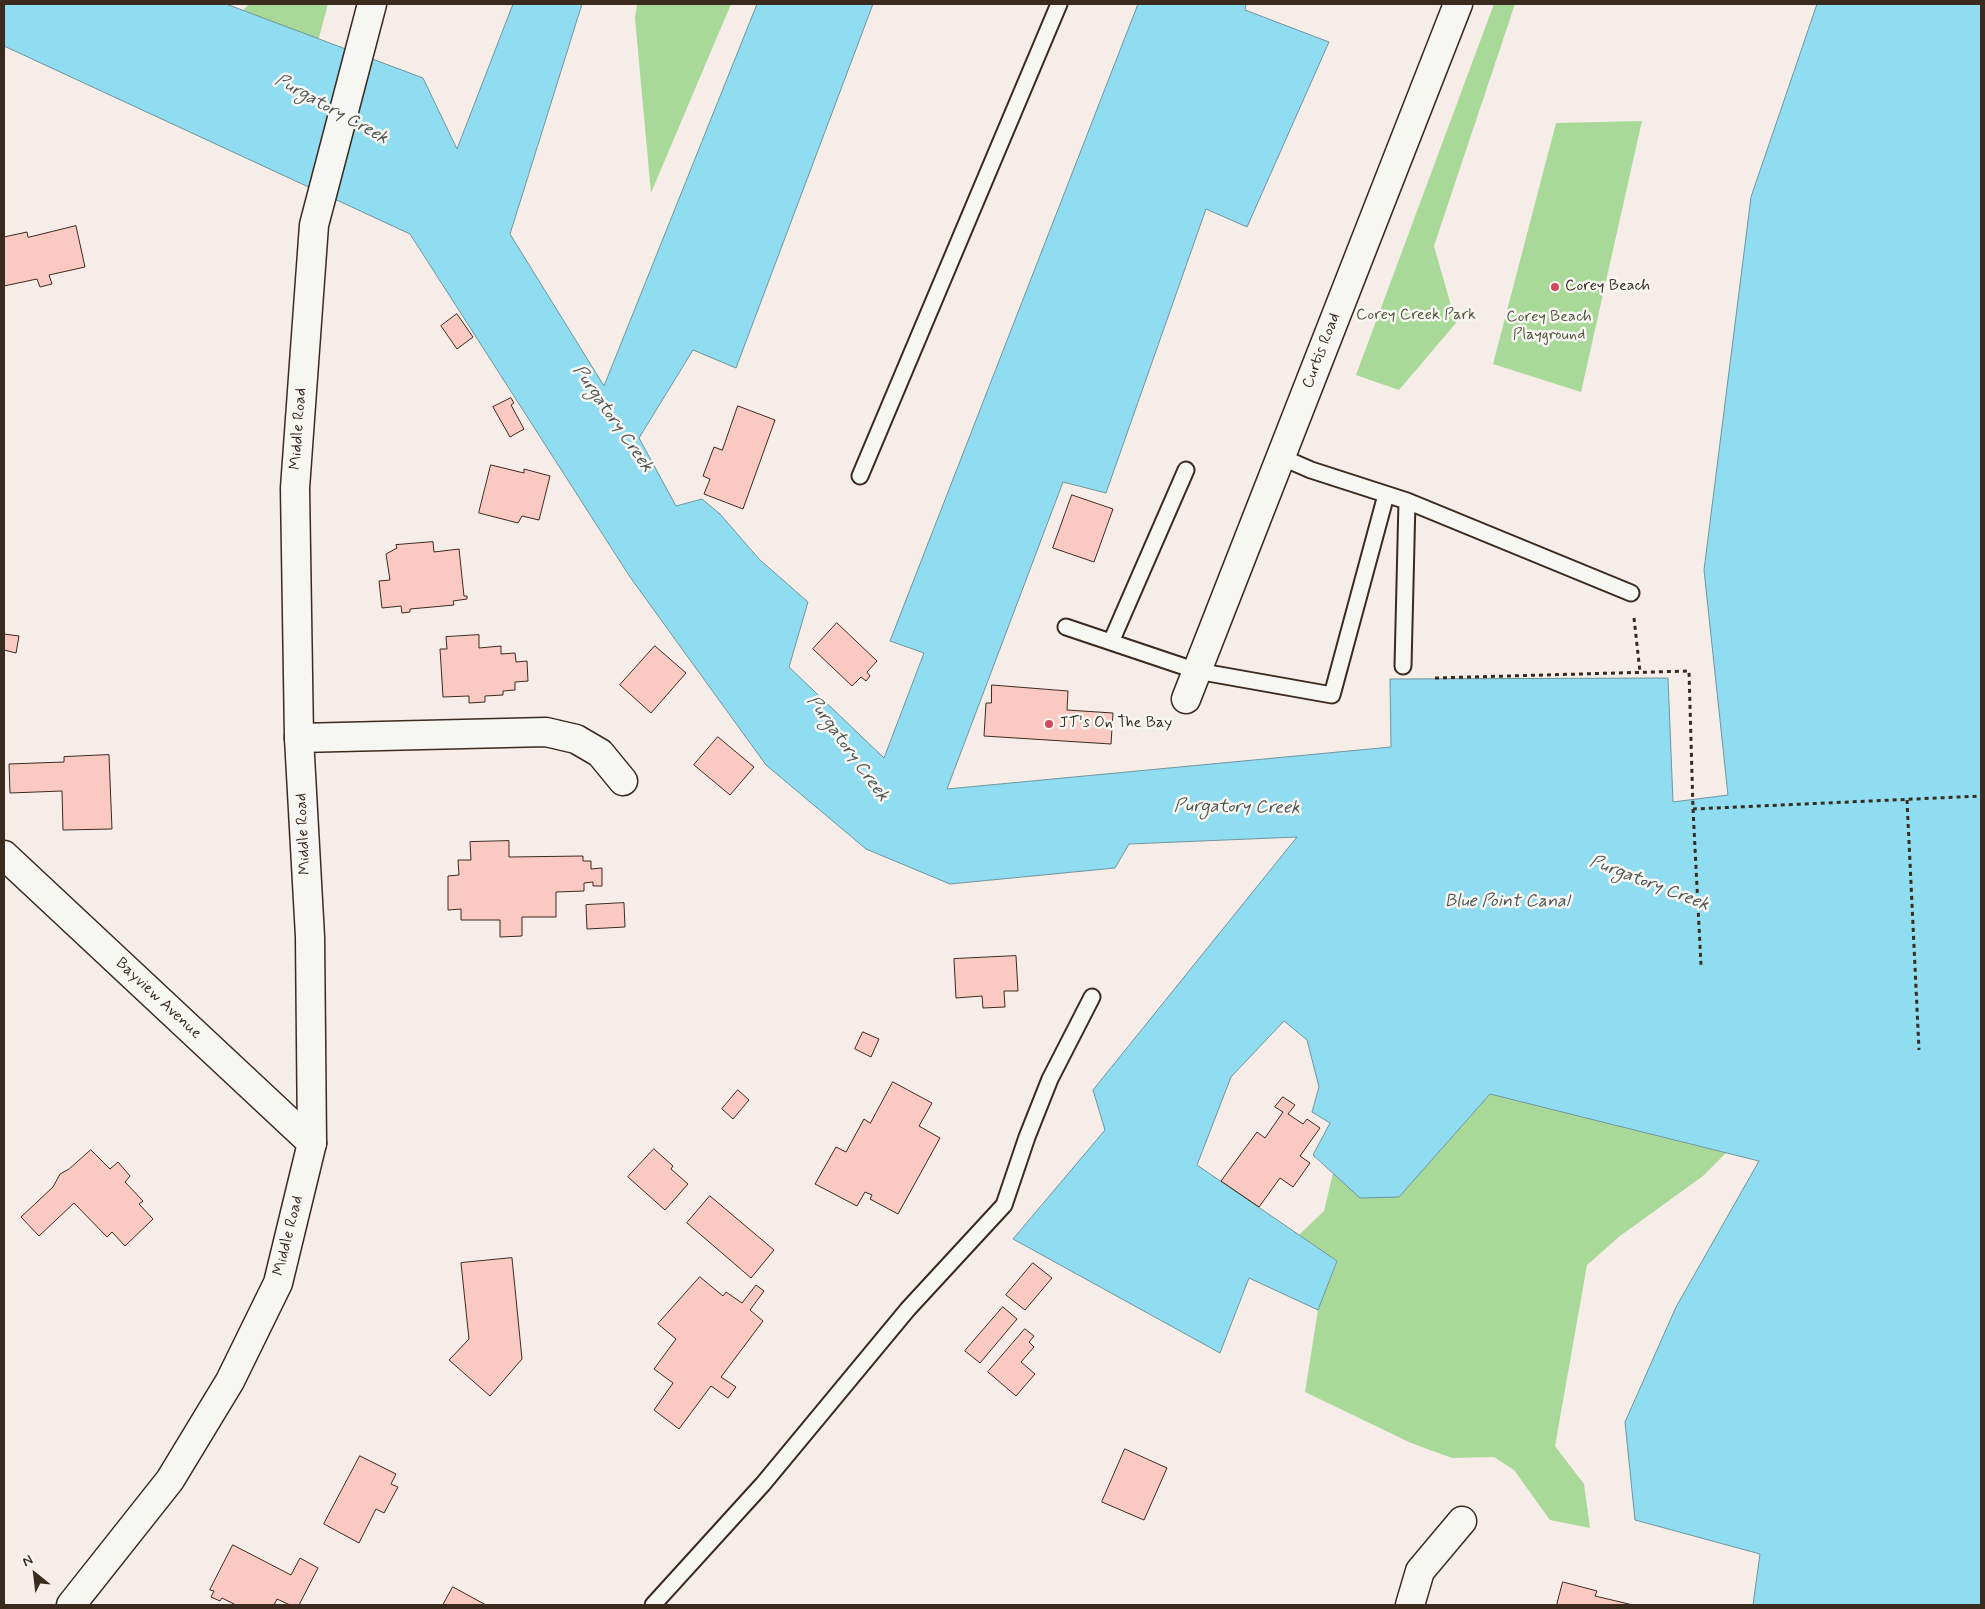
<!DOCTYPE html>
<style>
body{margin:0}
#map{position:relative;width:1985px;height:1609px;overflow:hidden;background:#f7ede8;font-family:Mynerve,sans-serif}
canvas{display:block}
.frame{position:absolute;inset:0;border:5px solid #3b2a1e;pointer-events:none}
.north{position:absolute;left:10px;top:1549px;width:50px;height:50px;-webkit-text-stroke:4px #f6f6f2;paint-order:stroke;rotate:331deg;font-size:14px;font-weight:700;line-height:20px;text-align:center;color:#3b2a1e}
.north::after{content:'';display:block;margin:auto;width:18px;height:22px;background:#3b2a1e;clip-path:polygon(50% 0,100% 100%,50% 72%,0 100%)}
</style>
<div id="map">
<canvas width="1985" height="1609"></canvas>
<div class="frame"></div>
<div class="north">N</div>
</div>
<script>
const context = document.querySelector('canvas').getContext('2d');
context.lineJoin = 'round';
function paint(path, color) { context.fillStyle = color; context.fill(path, 'evenodd'); }
function stroke(path, color, width, dash) { context.strokeStyle = color; context.lineWidth = width; context.lineCap = dash ? 'butt' : 'round'; context.setLineDash(dash || []); context.stroke(path); }
function write(font, color, halo, rows, align = 'center') {
  context.font = font + ' Mynerve,sans-serif'; context.lineWidth = 5; context.setLineDash([]); context.textBaseline = 'middle'; context.strokeStyle = halo; context.fillStyle = color; for (const [text, x, y, turn = 0] of rows) {
    context.save(); context.translate(x, y); context.rotate((+turn || 0) * Math.PI / 180); context.textAlign = isNaN(turn) ? turn : align; if (halo) context.strokeText(text, 0, 0); context.fillText(text, 0, 0); context.restore();
  }
}
paint(new Path2D(`
 M249,4H328L318,41L243,10Z
 M637,4H731L651,193L635,18Z
 M1494,4H1515L1434,246L1456,323L1399,390L1356,375Z
 M1642,121L1581,392L1493,364L1556,123Z
 M1490,1094L1726,1153L1703,1176L1620,1236L1587,1265L1555,1446L1584,1484L1590,1528L1550,1520L1514,1470L1494,1457L1452,1458L1411,1443L1305,1392L1318,1310L1337,1261L1299,1235L1324,1211L1333,1173L1399,1197Z`), '#a8d999');
const water = new Path2D(`
 M4,4H226L423,78L457,149L513,4H582L510,234L604,386L757,4H873L736,368L693,350L639,438L676,506L702,499L720,514L759,559L808,602L789,667L884,758L924,653L890,641L1138,4H1246L1245,10L1329,42L1247,227L1206,209L1106,493L1063,482L947,789L1391,747L1390,679L1668,678L1673,802L1728,795L1704,570L1751,197L1817,4H1981V1605H1753L1760,1554L1635,1520L1625,1422L1676,1307L1759,1161L1490,1094L1399,1197L1360,1198L1313,1155L1330,1123L1312,1112L1319,1087L1307,1040L1284,1021L1231,1077L1197,1165L1337,1261L1318,1310L1249,1278L1220,1353L1013,1239L1105,1130L1093,1090L1297,837L1129,844L1115,868L950,884L866,849L766,765L630,577L410,234L4,46Z`);
paint(water, '#90dcf1');
stroke(water, '#6e959d', 1);
const building = new Path2D(`
 M76,226L85,267L49,275L52,284L40,287L37,279L4,286V237L27,232L28,237Z
 M457,314L473,337L457,349L441,326Z
 M511,398L514,403L511,405L524,429L510,437L493,407Z
 M738,406L775,420L743,509L704,494L710,479L703,476L714,447L722,450Z
 M491,465L524,473V469L550,476L539,520L522,516L518,523L479,513Z
 M1072,495L1113,509L1094,562L1053,548Z
 M433,542L434,552L459,549L464,596H467V599L453,601L454,605L410,609V612L402,613L401,606L382,608L379,581L390,580L386,554L397,548L396,545Z
 M837,623L877,661L867,672L870,676L866,681L861,677L852,686L813,649Z
 M4,634L19,636L16,653L4,650Z
 M479,635V648L501,646V654L515,653L516,662L527,661L528,681L515,682V690L503,691V695L485,696V702L469,703V696L443,697L440,649H447L446,637Z
 M655,646L686,673L651,713L620,685Z
 M992,685L1068,691L1067,710L1113,713L1111,744L984,736L986,703H991Z
 M718,737L754,767L730,795L694,765Z
 M109,755L112,829L63,830L62,791L10,793L9,764L64,762V757Z
 M509,841V857L583,856V861H591V869L602,868V886H593V882L584,883V891L556,892V917H522V936L500,937V920H461V909L448,910V876L459,875L458,860H471L470,842Z
 M624,903L625,927L587,929L586,905Z
 M1016,956L1018,991H1004L1005,1007L983,1008L982,996L956,998L954,959Z
 M863,1032L879,1039L871,1057L855,1049Z
 M893,1082L932,1103L919,1126L940,1138L898,1214L870,1199L872,1195L865,1192L857,1206L815,1184L836,1147L846,1152L864,1119L870,1123Z
 M738,1090L749,1100L733,1119L722,1109Z
 M1283,1097L1295,1105L1288,1114L1303,1124L1307,1119L1320,1128L1300,1156L1310,1163L1293,1187L1280,1178L1259,1207L1221,1181L1257,1132L1265,1138L1283,1112L1275,1107Z
 M654,1149L673,1166L671,1169L688,1184L665,1210L628,1177Z
 M91,1150L110,1169L118,1162L130,1176L125,1182L143,1201L139,1204L153,1219L125,1246L112,1232L107,1237L74,1203L39,1236L21,1217L53,1187L60,1174L69,1169Z
 M710,1196L774,1250L751,1278L687,1223Z
 M512,1258L522,1359L490,1396L449,1360L469,1339L461,1263Z
 M1033,1263L1052,1278L1025,1310L1006,1295Z
 M700,1277L723,1296L726,1292L742,1303L756,1285L764,1291L750,1310L763,1321L721,1377L736,1387L728,1398L711,1386L679,1429L654,1410L673,1383L654,1369L676,1339L658,1324Z
 M1003,1307L1017,1319L980,1363L965,1351Z
 M1025,1329L1034,1336L1029,1342L1034,1347L1021,1362L1035,1374L1016,1396L988,1372Z
 M1125,1449L1167,1468L1144,1520L1102,1502Z
 M360,1456L396,1474L391,1484L398,1487L384,1513L376,1509L359,1543L324,1524Z
 M233,1545L291,1575L300,1558L318,1568L299,1605H290L277,1599L274,1605H236L222,1598L220,1601L211,1597L214,1591L210,1590Z
 M1563,1582L1597,1591L1595,1596L1633,1605H1557Z
 M453,1587L486,1605H443Z`);
paint(building, '#facac2');
stroke(building, '#3b2a1e', 1);
const lane = new Path2D(`
 M1281,457L1311,470L1407,501L1631,593
 M860,476L1059,4
 M1066,627L1197,671L1332,695L1386,495
 M1111,642L1186,470
 M1403,666L1407,501
 M653,1605L763,1484L908,1309L1004,1205L1027,1137L1050,1079L1092,997`);
const street = new Path2D(`
 M1186,699L1458,4
 M299,738L546,732L576,739L600,753L623,781
 M4,855L312,1143
 M1410,1605L1420,1571L1462,1521`);
const secondary = new Path2D(`
 M71,1605L170,1480L230,1381L278,1283L312,1143L310,937L299,738L295,488L314,225L372,4`);
stroke(lane, '#3b2a1e', 19);
stroke(street, '#3b2a1e', 31);
stroke(secondary, '#3b2a1e', 31);
stroke(new Path2D(`
 M1634,618L1640,672
 M1435,678L1689,671L1693,809L1981,796
 M1907,800L1919,1050
 M1693,809L1701,965`), '#3b2a1e', 3, [4, 4]);
stroke(lane, '#f6f6f2', 15);
stroke(street, '#f6f6f2', 28);
stroke(secondary, '#f6f6f2', 28);
for (const [x, y, r, color] of [
 [1555,287,5,"#d1495b"],
 [1049,724,5,"#d1495b"]
]) { const dot = new Path2D(); dot.arc(x, y, r, 0, 2 * Math.PI); context.fillStyle = color; context.fill(dot); stroke(dot, '#f6f6f2', 2); }
write('16px', '#3b2a1e', '#f6f6f2', [
 ["Corey Beach",1565,287],
 ["JT's On The Bay",1059,724]
], 'left');
write('16px', '#56563d', '#f6f6f2', [
 ["Corey Creek Park",1416,316],
 ["Corey Beach",1549,318],
 ["Playground",1549,336]
]);
write('16px', '#3b2a1e', '#f6f6f2', [
 ["Curtis Road",1322,351,-69],
 ["Middle Road",299,429,-86],
 ["Middle Road",304,834,-93],
 ["Bayview Avenue",158,999,43],
 ["Middle Road",289,1236,-76]
]);
write('italic 18px', '#505653', '#f6f6f2', [
 ["Purgatory Creek",331,110,29],
 ["Purgatory Creek",612,419,55],
 ["Purgatory Creek",847,749,54],
 ["Purgatory Creek",1237,808,1],
 ["Purgatory Creek",1649,884,21],
 ["Blue Point Canal",1507,902]
]);
</script>
